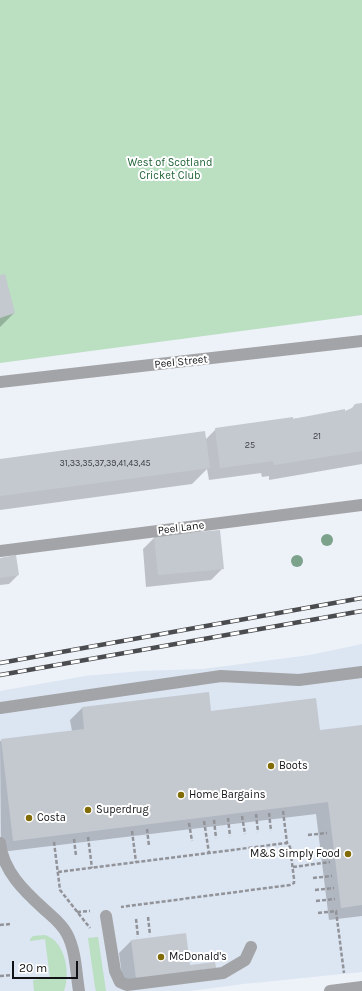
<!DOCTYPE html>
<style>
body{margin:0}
#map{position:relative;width:362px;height:991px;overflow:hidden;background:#edf1f8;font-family:Karla,sans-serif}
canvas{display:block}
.scale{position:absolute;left:12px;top:961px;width:66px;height:18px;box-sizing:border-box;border:2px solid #111214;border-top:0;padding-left:5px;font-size:12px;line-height:14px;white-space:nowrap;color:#111214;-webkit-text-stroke:3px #fff;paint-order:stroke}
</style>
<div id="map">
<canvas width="362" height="991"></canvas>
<div class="scale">20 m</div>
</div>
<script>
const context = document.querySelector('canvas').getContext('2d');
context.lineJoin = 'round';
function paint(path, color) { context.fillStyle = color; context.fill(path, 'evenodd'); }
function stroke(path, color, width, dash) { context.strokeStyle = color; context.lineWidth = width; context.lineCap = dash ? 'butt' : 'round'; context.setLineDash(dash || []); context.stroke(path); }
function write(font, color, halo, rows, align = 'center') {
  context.font = font + ' Karla,sans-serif'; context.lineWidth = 4; context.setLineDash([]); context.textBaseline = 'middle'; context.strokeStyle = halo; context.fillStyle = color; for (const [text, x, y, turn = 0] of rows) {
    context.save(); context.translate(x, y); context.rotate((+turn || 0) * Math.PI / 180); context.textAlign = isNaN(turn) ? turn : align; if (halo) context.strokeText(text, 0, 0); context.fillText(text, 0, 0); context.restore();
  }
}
paint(new Path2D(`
 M362,644V972L243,984L190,991H0V691L85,676L141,671L203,669L310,655Z`), '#dce5f2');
paint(new Path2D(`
 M0,0H362V315L0,363Z
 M45,935C65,941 71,973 64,991H34L33,980L50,978L45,939L30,941V939L33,936Z
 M98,937L106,991H96L95,987L88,938Z`), '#badfc1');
paint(new Path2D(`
 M0,276L14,313L0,327Z
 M362,404V464L269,480V476L262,477L261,473L209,480L207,469L192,484L0,510V460L205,440L216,429L344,412Z
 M155,537L223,568L211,580L146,587L143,549Z
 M0,559L18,575L9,584L0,585Z
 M82,708L211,712L319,731L362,726V916L329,920L316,814L1,852L0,741L72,731L70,720Z
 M185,934L124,990L119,953L131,941Z`), '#0003');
paint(new Path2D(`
 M5,274L15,313L0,318V275Z
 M362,403V451L274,465L273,461L220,468L215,428L293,417V419L345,409V411L352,408L355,404Z
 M205,431L210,468L0,496V459Z
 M220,530L224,569L158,575L154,536Z
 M16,555L19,575L0,578V558Z
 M209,692L211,711L316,698L320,730L362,725V905L341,908L328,802L13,841L1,739L84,729L82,707Z
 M186,933L190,965L215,962L216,968L136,979L131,940Z`), '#c4c9d0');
stroke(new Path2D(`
 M283,811L287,843
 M269,813L271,831
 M256,814L258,832
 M242,816L245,834
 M228,818L230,836
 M214,820L216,838
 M204,821L209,853
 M189,823L192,841
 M147,829L149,846
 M132,831L136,862
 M308,835L327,833
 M88,837L92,868
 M74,839L76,856
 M54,842L60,890L90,928
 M293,867L330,862
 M58,872L287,843L290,847L294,879V883L290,885L121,907
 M313,878L332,876
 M315,890L334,888
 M316,901L335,899
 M77,912L90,911
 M318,913L336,911L344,973
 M148,917L150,935
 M136,919L138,937
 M0,925L10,924
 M0,976L12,975`), '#919398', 2.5, [4, 2]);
stroke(new Path2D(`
 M0,551L362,505
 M0,708L221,676L299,680L362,672
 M0,843C3,871 24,891 45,910C53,917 62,924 67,934C76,951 76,973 79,991
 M106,916L115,971L120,982L127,985L223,973L245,960L251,947`), '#a3a4a7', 12);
stroke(new Path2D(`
 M0,382L362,341`), '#a3a4a7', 12);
stroke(new Path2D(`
 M330,991L362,987`), '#a3a4a7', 12);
const rail = new Path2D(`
 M0,663L362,598
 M0,675L362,611`);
stroke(rail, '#4a4c4f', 4.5);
stroke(rail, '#fff', 3, [9]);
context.fillStyle = '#7ca28c';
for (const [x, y] of [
 [327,540],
 [297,561]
]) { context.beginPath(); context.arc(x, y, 6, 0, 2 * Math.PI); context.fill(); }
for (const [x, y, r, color] of [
 [271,766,4,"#826c07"],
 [181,795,4,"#826c07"],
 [88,810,4,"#826c07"],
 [29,818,4,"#826c07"],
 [348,854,4,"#826c07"],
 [161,957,4,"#826c07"]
]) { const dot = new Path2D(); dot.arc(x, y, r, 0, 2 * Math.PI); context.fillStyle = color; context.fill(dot); stroke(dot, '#fff', 1.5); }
write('9px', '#3e4043', null, [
 ["21",317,436],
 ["25",250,445],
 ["31,33,35,37,39,41,43,45",105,463]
]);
write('11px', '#1f6134', '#fff', [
 ["West of Scotland",170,163],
 ["Cricket Club",170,176]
]);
write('11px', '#111214', '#fff', [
 ["Peel Street",181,362,-6],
 ["Peel Lane",181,528,-7]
]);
write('11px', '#111214', '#fff', [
 ["Boots",279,766],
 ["Home Bargains",189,795],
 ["Superdrug",96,810],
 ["Costa",37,818],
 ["M&S Simply Food",340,854,"right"],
 ["McDonald's",169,957]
], 'left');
</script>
